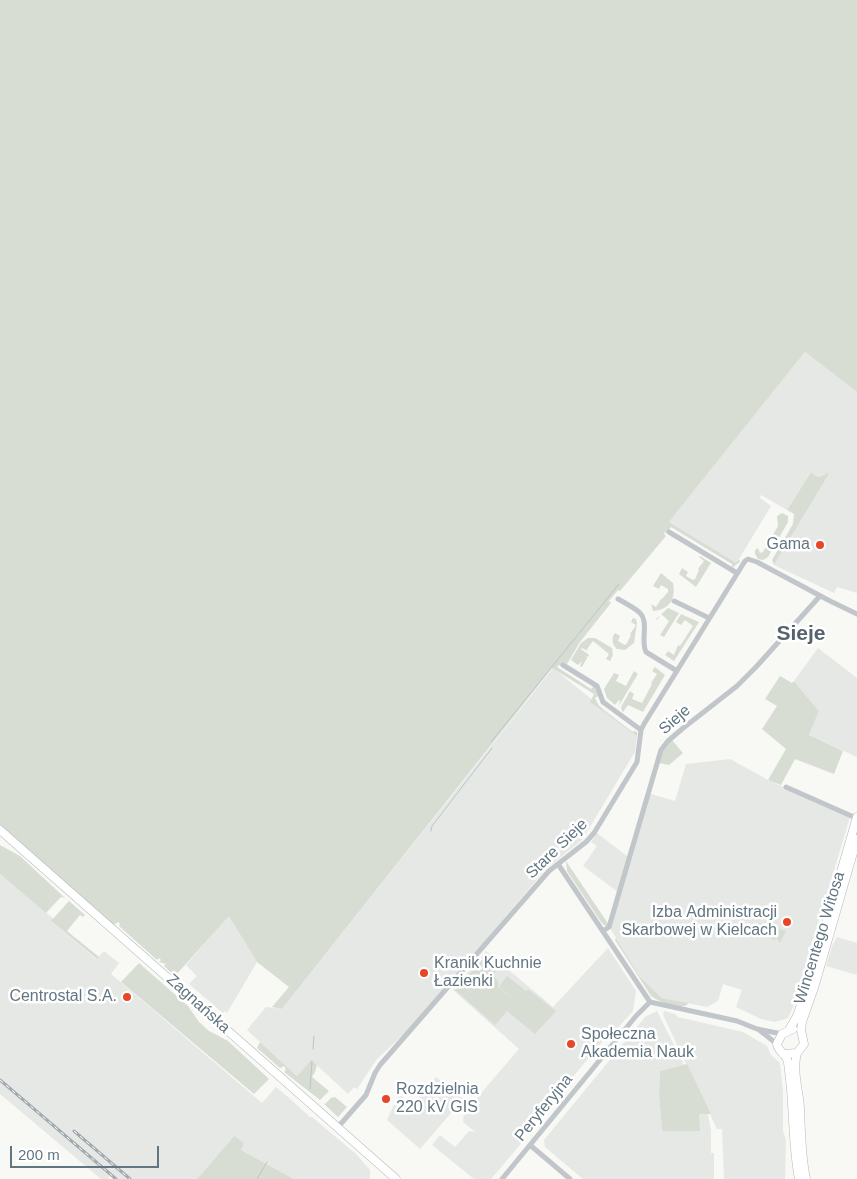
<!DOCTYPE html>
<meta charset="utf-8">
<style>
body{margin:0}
#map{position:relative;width:857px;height:1179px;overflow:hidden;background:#f8f8f5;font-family:Arial,sans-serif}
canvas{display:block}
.scale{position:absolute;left:10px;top:1146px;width:149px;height:22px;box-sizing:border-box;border:2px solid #627681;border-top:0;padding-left:6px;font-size:15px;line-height:18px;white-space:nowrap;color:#627681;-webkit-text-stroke:4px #fff;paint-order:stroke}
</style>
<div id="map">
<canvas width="857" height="1179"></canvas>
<div class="scale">200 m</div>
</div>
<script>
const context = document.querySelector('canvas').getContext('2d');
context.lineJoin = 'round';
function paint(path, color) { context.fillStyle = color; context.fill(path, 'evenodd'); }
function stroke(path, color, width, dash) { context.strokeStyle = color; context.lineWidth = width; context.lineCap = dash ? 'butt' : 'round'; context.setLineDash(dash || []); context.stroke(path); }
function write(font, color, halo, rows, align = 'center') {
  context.font = font + ' Arial,sans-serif'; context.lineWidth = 5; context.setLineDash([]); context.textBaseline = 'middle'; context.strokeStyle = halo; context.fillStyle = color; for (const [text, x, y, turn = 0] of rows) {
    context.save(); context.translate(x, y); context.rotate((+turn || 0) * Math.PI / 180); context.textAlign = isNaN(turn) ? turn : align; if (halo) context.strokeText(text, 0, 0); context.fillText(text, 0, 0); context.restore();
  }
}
paint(new Path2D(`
 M805,352L857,392V593L837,587L834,593L774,565L829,474L827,472L825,476L818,477L811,472L787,510L761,495L760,498L771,506L736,564L669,522Z
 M818,648L857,678V757L809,735L819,711L794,681Z
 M553,668L637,736L635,752L582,840L546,869L424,1012L402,1036L377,1059L357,1089L354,1087L348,1094L311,1060L297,1076L247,1030L266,1007L282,1009Z
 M730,759L768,780L850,817L793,1007L788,1018L775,1022L761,1019L736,1007L742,990L723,984L718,1001L707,1007L662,998L640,977L610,928L618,892L583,866L597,846L591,842L597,833L628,857L648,793L675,801L686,764Z
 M0,874L54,919L52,922L96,959L104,951L119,963L111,974L262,1103L276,1087L288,1097L310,1117H312L356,1154L370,1170V1179H294L241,1150L234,1136L197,1179H117L111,1175L108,1179H101L0,1094Z
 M229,915L257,962L227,1013L225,1011L223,1013L189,984L197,976L186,965Z
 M837,937L857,943V975L826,966L832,946Z
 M608,948L636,991L633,1011L614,1032L611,1031L524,1136L520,1145L491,1179H474L432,1145L440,1135L455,1147L469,1131L475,1132L463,1122L464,1113L519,1049L453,990L486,951L553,1007Z
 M657,1011L684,1065L660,1071L659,1095L662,1131L699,1114H708L711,1131V1153H714V1179H583L545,1147L544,1140L645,1017Z
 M664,1011L675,1014L678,1017L743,1032L767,1046L771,1055L780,1063L783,1092V1131L786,1140L785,1179H724L722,1129H717L663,1015Z
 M436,1077L463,1099L420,1149L387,1120L399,1094L412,1105Z`), '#e6e8e6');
paint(new Path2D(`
 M0,0H857V392L805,352L669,522L736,563L739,559L740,562L732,568V564L671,527L666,533L665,532L664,534L666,536L620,591L618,590L609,601L611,603L580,642L567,664L563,662L561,666L559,665L557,667L591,689L594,686L598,696L595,698L599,706L604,711L633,732L634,731L637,732V736L590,702L594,694L552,668L282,1009L272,1007L289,987L257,962L229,916L175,976L164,966L166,964L159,962L161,960L159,958L157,960L119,926L120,924L118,922L114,925L0,826Z
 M811,472L818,477L825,475L827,472L829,474L774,565L772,560L793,524L794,514L787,510Z
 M782,513L788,516V522L768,557L763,560L758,559L755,554V550L758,548L760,553L763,552L778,526L777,516Z
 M700,556L711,563L696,587L679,574L682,568L688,572L686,576L693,580L695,579L699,570L698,569L704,561L699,557Z
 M661,573L673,583C676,598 670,610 653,611L651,604L656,607L661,599H662L668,592V589L661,585L659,589L653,586Z
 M668,608L679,613L664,637L660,635L669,621L661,614L657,620L656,619Z
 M681,614L699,622L674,661L665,655L668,651L674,655L678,645L680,646L693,626L685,620L681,625L676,622Z
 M633,618L636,619L637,623L634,643L625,650L617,649C612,645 611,638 615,633L620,636L618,641L625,645L627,643L631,635L630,634L636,625L631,622Z
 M588,638H595L612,648L613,655L610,661L606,659L609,654L593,641L587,649L588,651L582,648L581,649L589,655L588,657L586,656L587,658L582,667L580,666L582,661L578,665L571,660L581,643Z
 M655,667L665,675L643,712L628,705L623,712L622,711L621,707L630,691L634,694L632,699L642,703L652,684L651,683L657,674L652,671Z
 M634,671L638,674L618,707L620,701L619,700L615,705L607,698L604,689L614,673L619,675L616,681L626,686Z
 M780,676L792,683L794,681L819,711L809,735L843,751L834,774L795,759L781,785L768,780L786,749L762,729L777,706L765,699Z
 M672,740L683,753L669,765L659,763L663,751Z
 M0,845L20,856L65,898L61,897L46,913L0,874Z
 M566,861L609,925L605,926L601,922L567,871Z
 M69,901L85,915L83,917L80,915L67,931L99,957L97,959L51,921Z
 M759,923L786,931L780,943L776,937L775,940L760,934L758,927Z
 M616,938L640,977L662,998L688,1003L687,1005C677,1009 659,1002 651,996L615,940Z
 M487,954L500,966L494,974L499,985L498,987L518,1003L499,987L507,976L526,991L528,989L556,1011L535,1034L507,1011L495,1025L455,990Z
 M139,963L188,1006L199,1022L209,1031L228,1041L269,1079L254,1094L121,982Z
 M260,1042L297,1076L311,1060L317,1065L315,1072L312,1077L329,1091L320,1100L284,1072L286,1069L284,1066L280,1068L257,1048Z
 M687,1064L711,1114H699L700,1131H662L659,1095L660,1071Z
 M335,1097L347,1107L338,1117L323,1103L325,1104L331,1098Z
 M234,1136L244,1143L241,1150L294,1179H197Z`), '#d8ddd4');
stroke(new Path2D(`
 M491,742L619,584
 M431,831L432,826L492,748
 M313,1049L314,1036
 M310,1089L312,1061
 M257,1179L267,1162`), '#b8c6c9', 1);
const secondary = new Path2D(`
 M0,830L396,1179
 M793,1029L782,1034L777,1044C778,1051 784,1053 787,1059C788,1063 789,1067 789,1071C794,1107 792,1143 799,1179
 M789,1030L797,1016L807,988L857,817
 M797,1053C792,1071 799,1090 800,1108C801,1132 801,1155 806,1179
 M783,1054L797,1053L804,1044L801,1030L802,1022L814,988L857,839`);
stroke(secondary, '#b3babe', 9);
stroke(new Path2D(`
 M669,532L737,573
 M618,599C625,603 633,607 639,612C650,622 640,640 646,652L677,671
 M674,601L709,618
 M563,665L597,686L603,702L641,730
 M786,787L856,818
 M558,864L650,1002
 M603,931L609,927L661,750L668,741L682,729L737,686L756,667L820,596
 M650,1002L737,1021L757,1029L782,1034
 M758,1029L777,1044
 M338,1127L366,1095L375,1073L380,1065L549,871L586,842L594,833L637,762L641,730L644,724L745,561L748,559L757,562L830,601L857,614
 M530,1145L570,1179
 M502,1179L636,1016L650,1002`), '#c1c6ca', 5);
stroke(secondary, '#fff', 8);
const rail = new Path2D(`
 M0,1080L116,1179
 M74,1131L130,1179`);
stroke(rail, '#a0a9ae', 3);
stroke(rail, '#fff', 1, [4]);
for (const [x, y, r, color] of [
 [820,545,5,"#e74726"],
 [787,922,5,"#e74726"],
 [424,973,5,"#e74726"],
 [127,997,5,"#e74726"],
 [571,1044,5,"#e74726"],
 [386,1099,5,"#e74726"]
]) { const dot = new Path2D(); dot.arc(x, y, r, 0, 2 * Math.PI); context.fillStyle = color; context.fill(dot); stroke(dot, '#fff', 2); }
write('16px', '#627681', '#fff', [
 ["Gama",810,545],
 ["Izba Administracji",777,913],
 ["Skarbowej w Kielcach",777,931],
 ["Kranik Kuchnie",434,964,"left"],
 ["Łazienki",434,982,"left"],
 ["Centrostal S.A.",117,997],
 ["Społeczna",581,1035,"left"],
 ["Akademia Nauk",581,1053,"left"],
 ["Rozdzielnia",396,1090,"left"],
 ["220 kV GIS",396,1108,"left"]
], 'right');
write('16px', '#627681', '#fff', [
 ["Sieje",675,720,-41],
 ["Stare Sieje",557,849,-44],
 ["Wincentego Witosa",820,938,-73],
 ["Zagnańska",198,1004,42],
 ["Peryferyjna",544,1108,-51]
]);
write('bold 21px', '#55636c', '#fff', [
 ["Sieje",801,634]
]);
</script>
